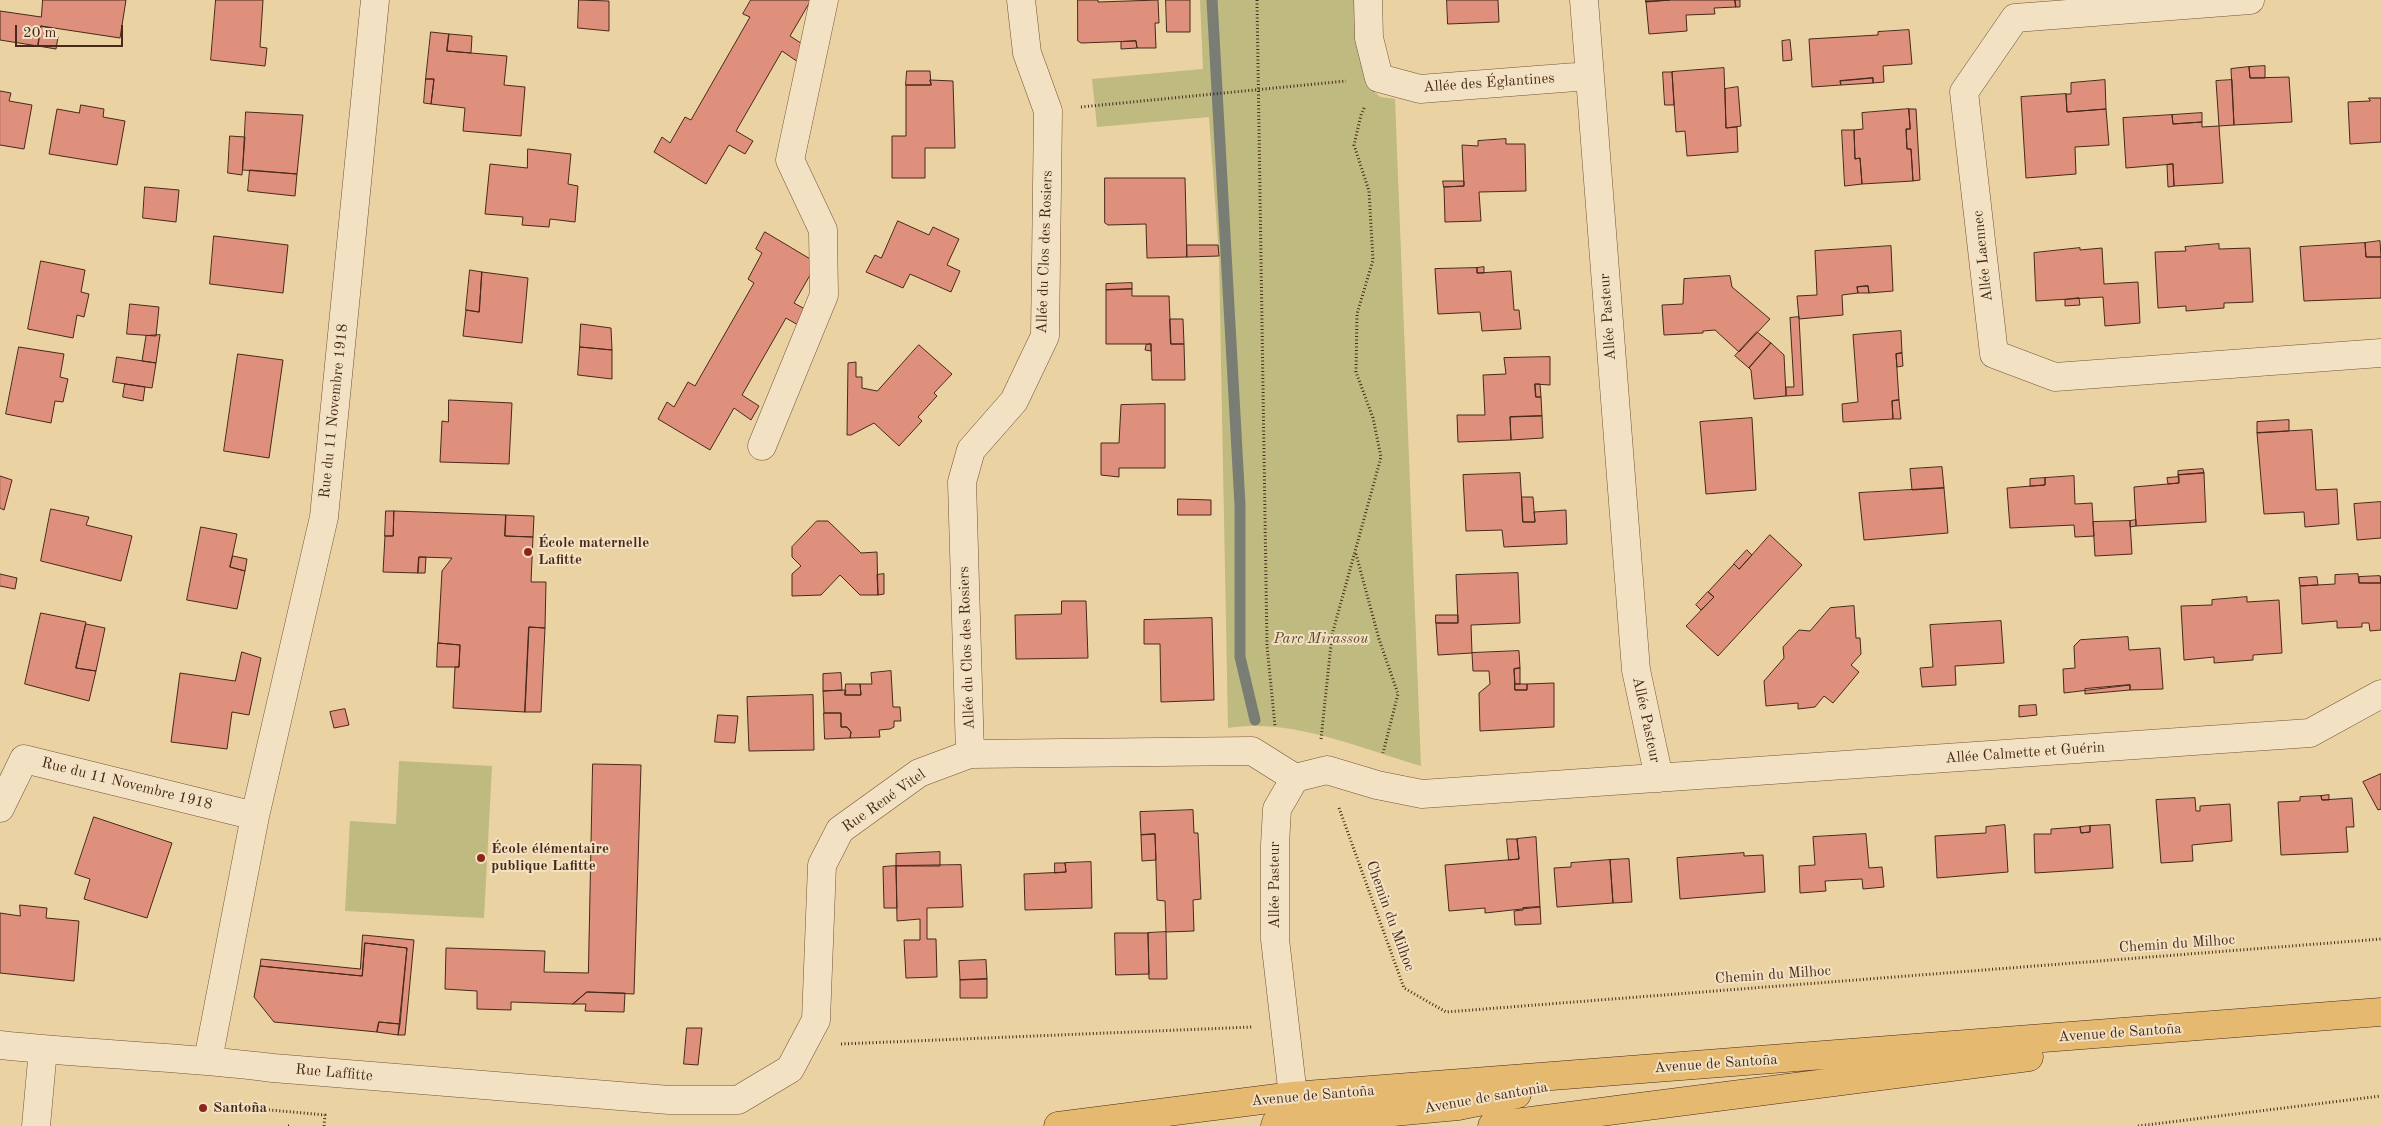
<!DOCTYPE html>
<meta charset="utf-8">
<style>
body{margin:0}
#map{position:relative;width:2381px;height:1126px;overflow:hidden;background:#ebd2a2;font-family:"Old Standard TT",serif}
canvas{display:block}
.scale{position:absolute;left:15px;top:25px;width:108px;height:22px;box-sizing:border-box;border:2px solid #482919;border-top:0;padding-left:6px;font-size:15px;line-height:18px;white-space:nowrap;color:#482919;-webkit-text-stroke:4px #f2e2c3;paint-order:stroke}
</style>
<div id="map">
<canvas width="2381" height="1126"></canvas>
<div class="scale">20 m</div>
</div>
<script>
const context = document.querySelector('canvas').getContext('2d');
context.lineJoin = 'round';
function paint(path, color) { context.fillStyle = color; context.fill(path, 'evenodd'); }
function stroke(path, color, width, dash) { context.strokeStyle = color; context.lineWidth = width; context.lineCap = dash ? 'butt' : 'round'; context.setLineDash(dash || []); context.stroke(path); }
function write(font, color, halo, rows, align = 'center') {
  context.font = font + ' "Old Standard TT",serif'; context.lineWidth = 4; context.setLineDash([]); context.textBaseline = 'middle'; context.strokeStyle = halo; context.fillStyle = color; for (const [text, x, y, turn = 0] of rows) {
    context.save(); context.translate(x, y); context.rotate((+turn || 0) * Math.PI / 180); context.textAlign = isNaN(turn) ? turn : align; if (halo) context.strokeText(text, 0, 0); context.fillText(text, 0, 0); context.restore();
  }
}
paint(new Path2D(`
 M1200,0H1359L1365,82L1380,97L1395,99L1421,766C1359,748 1293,718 1228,728L1219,256L1209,117L1097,127L1092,79L1203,69Z
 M399,761L492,766L484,918L345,911L350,821L396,824Z`), '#beba80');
stroke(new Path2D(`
 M1212,0L1240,505V657L1255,720`), '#7a7d74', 11);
const building = new Path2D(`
 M43,0H126L120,38L41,26L38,46L0,40V11L41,17Z
 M216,0H263L260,47L267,48L265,66L211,60Z
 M579,0L609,1V31L578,28Z
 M751,0H811L790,36L807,47L798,62L782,51L736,131L753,141L745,154L729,145L706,184L654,152L662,137L670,143L685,117L691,120L750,17L743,14Z
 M1078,0H1098V2L1158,0L1159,23H1155L1156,48H1137L1136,41L1081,43L1078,41Z
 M1166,0H1190V32H1167Z
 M1447,0H1498L1499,22L1448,24Z
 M1646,0H1670L1646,2Z
 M1670,0H1735L1736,7L1714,8L1715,14L1686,15L1687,31L1649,34L1646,2Z
 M1735,0H1740V7H1736Z
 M41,26L51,28L58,37L56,49L38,46Z
 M1909,30L1912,64L1883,66L1884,82L1873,83V78L1840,81L1841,85L1812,87L1809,39L1878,35V32Z
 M431,32L449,34L447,51L507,56L504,85L525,87L521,136L463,131L465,108L431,104L434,79H426Z
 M449,34L472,36L471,53L447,51Z
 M1790,40L1792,60L1783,61L1782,41Z
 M1136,41L1137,48L1121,49V42Z
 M2265,66V78H2250L2249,67Z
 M2249,67L2250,78L2289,77L2292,122L2234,125L2231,69Z
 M1724,68L1726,128L1737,127L1738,152L1687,156L1685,131L1676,132L1672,72Z
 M907,71H930L931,85H906Z
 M1663,72H1672L1674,105H1665Z
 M1873,78V83L1841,85L1840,81Z
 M426,79H434L431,104L424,103Z
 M930,80L953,81L955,148H925V178H892V136H906V85H931Z
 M2105,80L2106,109L2067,112L2066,94H2071V83Z
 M2232,80L2234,125L2219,126L2216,81Z
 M1738,87L1741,126L1726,128L1725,89Z
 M0,91L11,93L9,101L32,105L24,149L0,145Z
 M2066,94L2067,112L2106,109L2109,145L2075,147L2076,174L2026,178L2021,97Z
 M2369,98H2381V142L2350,144L2348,102L2370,101Z
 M81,105L104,109L103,117L125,121L117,165L49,154L57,109L79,113Z
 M1909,109L1910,129H1906L1907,149H1911L1913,181L1862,184L1860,158L1855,159L1854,130L1863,129L1862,113Z
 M1909,109H1916L1920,180L1913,181L1911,149H1907L1906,129H1910Z
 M246,112L303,115L297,174L243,170Z
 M2202,113V122L2173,124L2172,115Z
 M2172,115L2173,124L2202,122V127L2219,126L2223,183L2174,186L2173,164L2126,168L2123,118Z
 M1842,130H1854L1855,159L1860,158L1862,184L1845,186Z
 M230,136L245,137L242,175L228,173Z
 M1506,139V144H1525L1526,191L1479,192L1481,221L1445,222L1444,187L1464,186L1462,145L1478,146V141Z
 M528,149L571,154L568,184L578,186L575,222L550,219L549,227L522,225L523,217L485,214L490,164L527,168Z
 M2173,164L2174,186L2168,187L2167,165Z
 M250,170L297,174L295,196L248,191Z
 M1105,178H1185L1187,257L1147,258L1146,224L1108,225L1105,223Z
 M1443,181H1464V186L1444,187Z
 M145,187L179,190L176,222L143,218Z
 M898,221L929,235L933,227L959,239L947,265L960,271L951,292L910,274L903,288L866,272L875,255L881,258Z
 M765,232L817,263L794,303L812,313L803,328L786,318L742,395L759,406L751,420L734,408L710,450L658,419L667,402L674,407L688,382L695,386L754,283L748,279L762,253L756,249Z
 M214,236L288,245L283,293L210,284Z
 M2380,241L2381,257H2366L2365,243Z
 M2365,243L2366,257H2381V298L2304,301L2300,247Z
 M2219,244V249L2250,248L2253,302L2224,303V308L2186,311V306L2158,308L2155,252L2186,251L2185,247Z
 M1187,245H1218L1219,256L1187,257Z
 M1891,246L1893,291L1869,293L1868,286L1857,287L1858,293L1842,295L1843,315L1799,319L1797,296L1817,295L1815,251Z
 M2080,248V250L2102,248L2104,284L2138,282L2140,323L2105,326L2103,297L2036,301L2034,253Z
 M41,261L85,270L81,292L89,294L84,317L77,315L73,338L28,329Z
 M1484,267V273H1477V268Z
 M1477,268V273L1511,271L1514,310H1519L1521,329L1482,331L1480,312L1438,314L1435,269Z
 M470,270L482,272L479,312L466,310Z
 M482,272L528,278L522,343L463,336L466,310L479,312Z
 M1730,276L1732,287L1770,319L1739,352L1715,330L1703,331V333L1664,335L1662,305L1683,304L1684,279Z
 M1132,283V289L1106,290V284Z
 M1868,286L1869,293H1858L1857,287Z
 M1132,289V296H1169L1171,344H1184L1185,380H1152L1151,344H1106V290Z
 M2079,298L2080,305L2065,306V300Z
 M130,304L159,307L156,336L127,334Z
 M1799,317L1803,395L1786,396V387H1794L1790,318Z
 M1170,319H1183L1184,344H1171Z
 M581,324L611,328L612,350L580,347Z
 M1901,331L1902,353L1896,354L1899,400L1892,401L1893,419L1843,422L1842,404L1858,402L1853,335Z
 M1757,332L1771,343L1749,368L1735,356Z
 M160,335L156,363L142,361L146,336Z
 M1771,343L1784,355L1786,396L1754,399L1751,370L1749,368Z
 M1151,344V351L1145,350L1146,345Z
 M919,345L952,374L934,393L937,396L918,417L922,421L899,446L874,423L851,435H847L848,363L856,362V377H862V388L877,391Z
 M19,347L64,354L60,377L68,379L63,402L55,401L51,423L6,414Z
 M580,347L612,350V379L578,375Z
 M1902,353L1903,366L1897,367L1896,354Z
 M238,354L283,360L269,458L224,451Z
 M117,357L156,363L152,388L113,382Z
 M1550,357V385L1535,384L1536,397H1541L1542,416L1510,417L1511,440L1458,442L1457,415H1485L1483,375L1506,374L1504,358Z
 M125,384L145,387L143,401L123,397Z
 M1535,384H1540L1541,397H1536Z
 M449,400L512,403L509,464L440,462L442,421L448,422Z
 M1899,400L1901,419H1893L1892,401Z
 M1165,404V468H1119V477L1101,475V443H1119L1121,405Z
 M1542,416L1543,438L1511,440L1510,417Z
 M1752,418L1756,490L1706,494L1700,422Z
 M2289,420V431L2257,433V422Z
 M2312,430L2316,490L2337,489L2339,524L2305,527L2304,512L2264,514L2257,433Z
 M1942,467L1944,488L1912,490L1910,469Z
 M2203,469L2204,473L2178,475V471Z
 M1520,473L1523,522H1535L1534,512L1566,510L1567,544L1504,547L1502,530L1466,531L1463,475Z
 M2204,473L2206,522L2136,526L2134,487L2179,483L2178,475Z
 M0,476L12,480L4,510L0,508Z
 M2074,476L2075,504L2092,503L2094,536L2075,537L2074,525L2010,528L2007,488L2045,485V478Z
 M2179,477V483L2168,484L2167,478Z
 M2045,478V485L2030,486V479Z
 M1944,488L1948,533L1864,540L1859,493Z
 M1522,497H1533L1535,522H1523Z
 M1178,499L1211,500V515H1178Z
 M2381,502V538L2357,540L2354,504Z
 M51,509L89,517L86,525L132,536L121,581L41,561Z
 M386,511H394L393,536H385Z
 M394,511L506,515L505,536L533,537L531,582H546L545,628L529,627L525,712L453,708L455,667H459L460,645L438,643L442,571L452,558L419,557L418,573L383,572L385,536H393Z
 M506,515L534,516L533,537L505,536Z
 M2136,520V526L2130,527V521Z
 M817,521H828L861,553L877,552L878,595H860L840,575L821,595L792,596V574L801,566L792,557V547Z
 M2130,521L2132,554L2095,556L2093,522Z
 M201,527L237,534L230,567L245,571L237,609L187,600Z
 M1770,535L1802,565L1718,656L1686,626L1714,597L1708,592L1734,564L1739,569Z
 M1747,550L1752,555L1739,569L1734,564Z
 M233,556L247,559L245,571L230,567Z
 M419,557H426L425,573H418Z
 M1518,573L1520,623L1471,625L1472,653L1438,655L1436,623H1458L1456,575Z
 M0,574L17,578L15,589L0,586Z
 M884,574V594L878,595L877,575Z
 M2358,574L2359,583H2381V576V630L2370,631L2369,623H2362V627L2337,628V621L2302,624L2300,586L2335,584V575Z
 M2380,576L2381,583H2359V577Z
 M2317,577L2318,585L2300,586L2299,578Z
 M1708,592L1714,597L1701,610L1696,605Z
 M2247,597V602L2279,600L2282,653L2253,655V660L2214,663V657L2184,660L2181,606L2212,605V600Z
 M1062,601H1086L1088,658L1016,659L1015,615L1061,614Z
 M1854,606L1856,638H1860L1861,654L1851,665L1859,672L1833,703L1824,696L1815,707L1798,709V703L1766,706L1764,681L1784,658L1783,647L1799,630L1810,631L1830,608Z
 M41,613L86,622L76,668L96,671L89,701L25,684Z
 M1436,615H1458V623H1436Z
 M1212,618L1214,700L1161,702L1160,644H1144V620Z
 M2001,621L2004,663L1955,666L1956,685L1922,687L1920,668L1933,667L1930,625Z
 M86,624L105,628L96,671L76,668Z
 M529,627L545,628L541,712H525Z
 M2128,637L2129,650L2160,648L2163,689L2130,690V685L2064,693L2063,669L2075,668L2074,646L2080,640Z
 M438,643L460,645L459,667H437Z
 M1519,651L1520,668L1514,669L1515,690H1527V684L1554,683V727L1480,731L1479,693L1490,684L1489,671H1473L1472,653Z
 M242,652L261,658L249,715L232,712L227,749L171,742L180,673L235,681Z
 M1520,668V684H1515L1514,669Z
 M891,671L893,707H900L901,721H894V727L890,729L879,730L880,737L850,738L851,732L847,727H841V713H824L823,691L846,690L845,695H861L860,684H872L871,673Z
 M841,673L842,690L823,691V674Z
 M846,684H860L861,695H845Z
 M1515,684H1527V690H1515Z
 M2130,685V690L2085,694V689Z
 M813,695L814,750L749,751L747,697Z
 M2036,705L2037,715L2019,717V706Z
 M345,709L349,725L334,728L330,712Z
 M824,713H841V727H847L851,732L850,738L825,739Z
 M718,715L738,716L735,743L715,742Z
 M593,764L641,765L634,994L587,992L573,1004L511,1002V1010L477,1009V991L445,989L446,948L545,951L544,972L588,973Z
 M2381,774V809L2378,810L2363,782Z
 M2329,795V800H2322L2321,796Z
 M2321,796L2322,800L2352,798L2354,827H2346L2348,852L2281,855L2278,802L2300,801V797Z
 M2195,798L2196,811H2200V806L2230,804L2232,841L2192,845L2193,861L2161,863L2156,800Z
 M1193,810L1194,833H1198L1201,899L1193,900L1194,931L1166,932L1165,901L1157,900L1155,834L1141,835L1140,812Z
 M94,817L172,843L147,918L84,899L90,879L75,874Z
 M2005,825L2008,872L1937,878L1935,836L1986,833V827Z
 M2110,825L2113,868L2035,873L2034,834H2051V829L2080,827L2081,833L2090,832V826Z
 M2090,826V832L2081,833L2080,827Z
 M1155,834L1156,860L1142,861L1141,835Z
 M1866,834L1869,868L1882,867L1884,887L1863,889L1862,879L1825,881L1826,891L1800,893L1799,866L1815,865L1813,837Z
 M1536,837L1540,907L1485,913V908L1449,911L1445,865L1519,859L1517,839Z
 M1507,839H1517L1519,859L1509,860Z
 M940,852V866H896V854Z
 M1744,853V856L1763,855L1765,892L1680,899L1677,858Z
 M1629,859L1632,902L1613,903L1610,860Z
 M1610,860L1613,903L1557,907L1554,868L1571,867V863Z
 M1091,862L1092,908L1025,910L1024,874L1066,872L1065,863Z
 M1055,863H1065L1066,872L1055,873Z
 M961,865L963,907L927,908V939H936L937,977L906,978L904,940H920V919L897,921L896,866Z
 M896,866L897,908H884L883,867Z
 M20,905L47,908L46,918L79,921L74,981L0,973V913L20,916Z
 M1540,907L1541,924L1515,925L1514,911L1523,910V908Z
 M1166,932L1167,979H1149L1148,933Z
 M1115,933H1148L1149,974L1116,975Z
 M363,935L414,940L405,1035H398L407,948L365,943L362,976L260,966L261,959L360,969Z
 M365,943L407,948L400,1024L379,1022L377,1032L274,1022L254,997L260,966L362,976Z
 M986,960L987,979L960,980L959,961Z
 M987,979V998H960V980Z
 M587,992L625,993L624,1012L585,1011L586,1004H573Z
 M379,1022L400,1024L398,1035L377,1032Z
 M687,1028H702L698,1065L684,1064Z`);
paint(building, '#de907d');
stroke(building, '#482919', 1);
const minor = new Path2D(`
 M1368,0L1369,38L1379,78L1420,89L1589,76
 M1584,0L1636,670L1659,778
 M2250,0L2015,18L1964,92L1994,354L2055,377L2381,353
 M762,446L824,295L823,230L790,160L824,0
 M970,754L962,482L971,450L1014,401L1045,336L1048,111L1027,53L1021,0
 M0,808L24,759L255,816
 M0,1045C91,1055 182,1056 273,1068L669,1100H738L790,1069L816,1020L822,865L840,830L919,773L970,754L1252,751L1295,778
 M208,1060L255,816L324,517L375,0
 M1293,1096L1275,939V845L1277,809L1295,778L1327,770L1377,785L1422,794L2310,733L2381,694
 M36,1126L43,1049`);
const major = new Path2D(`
 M1058,1126L1293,1096L2381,1012
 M1275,1126L1276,1123L1458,1106L1517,1094
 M1492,1126L2029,1057`);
stroke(minor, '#71533b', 29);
stroke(major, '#482919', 29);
stroke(new Path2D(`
 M1257,0L1267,646L1275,726
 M1081,107L1346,81
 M1356,554L1379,639L1398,694L1383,753
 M1321,739L1332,635L1381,457L1373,418L1356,372L1357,314L1373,260L1369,191L1354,145L1361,115L1365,106
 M1339,808L1404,988L1446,1012L2381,939
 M841,1044L1252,1027
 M227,1106L325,1115L324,1126
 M288,1126H290
 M2138,1126L2381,1096`), '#482919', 3, [1, 2.5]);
stroke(minor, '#f2e2c3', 28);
stroke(major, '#e6b971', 28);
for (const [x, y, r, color] of [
 [528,552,5,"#8f2418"],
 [481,858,5,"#8f2418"],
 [203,1108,5,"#8f2418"]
]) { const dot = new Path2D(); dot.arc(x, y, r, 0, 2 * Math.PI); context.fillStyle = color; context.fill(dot); stroke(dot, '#f2e2c3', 2); }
write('15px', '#482919', '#f2e2c3', [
 ["Allée des Églantines",1489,83,-4],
 ["Allée du Clos des Rosiers",1045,252,-88],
 ["Allée Laennec",1983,256,-96],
 ["Allée Pasteur",1608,317,-94],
 ["Rue du 11 Novembre 1918",334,411,-84],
 ["Allée du Clos des Rosiers",967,648,-92],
 ["Allée Pasteur",1646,720,78],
 ["Allée Calmette et Guérin",2025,753,-4],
 ["Rue du 11 Novembre 1918",127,784,14],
 ["Rue René Vitel",884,801,-35],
 ["Allée Pasteur",1275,885,-90],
 ["Chemin du Milhoc",1390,916,70],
 ["Chemin du Milhoc",2177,944,-4],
 ["Chemin du Milhoc",1773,975,-4],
 ["Avenue de Santoña",2120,1033,-4],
 ["Avenue de Santoña",1716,1064,-4],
 ["Rue Laffitte",334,1073,5],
 ["Avenue de Santoña",1313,1096,-5],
 ["Avenue de santonia",1486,1098,-10]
]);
write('bold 15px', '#482919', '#f2e2c3', [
 ["École maternelle",538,543],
 ["Lafitte",538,560],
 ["École élémentaire",491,849],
 ["publique Lafitte",491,866],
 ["Santoña",213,1108]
], 'left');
write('italic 15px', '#60462e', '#f2e2c3', [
 ["Parc Mirassou",1321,639]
]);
</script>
